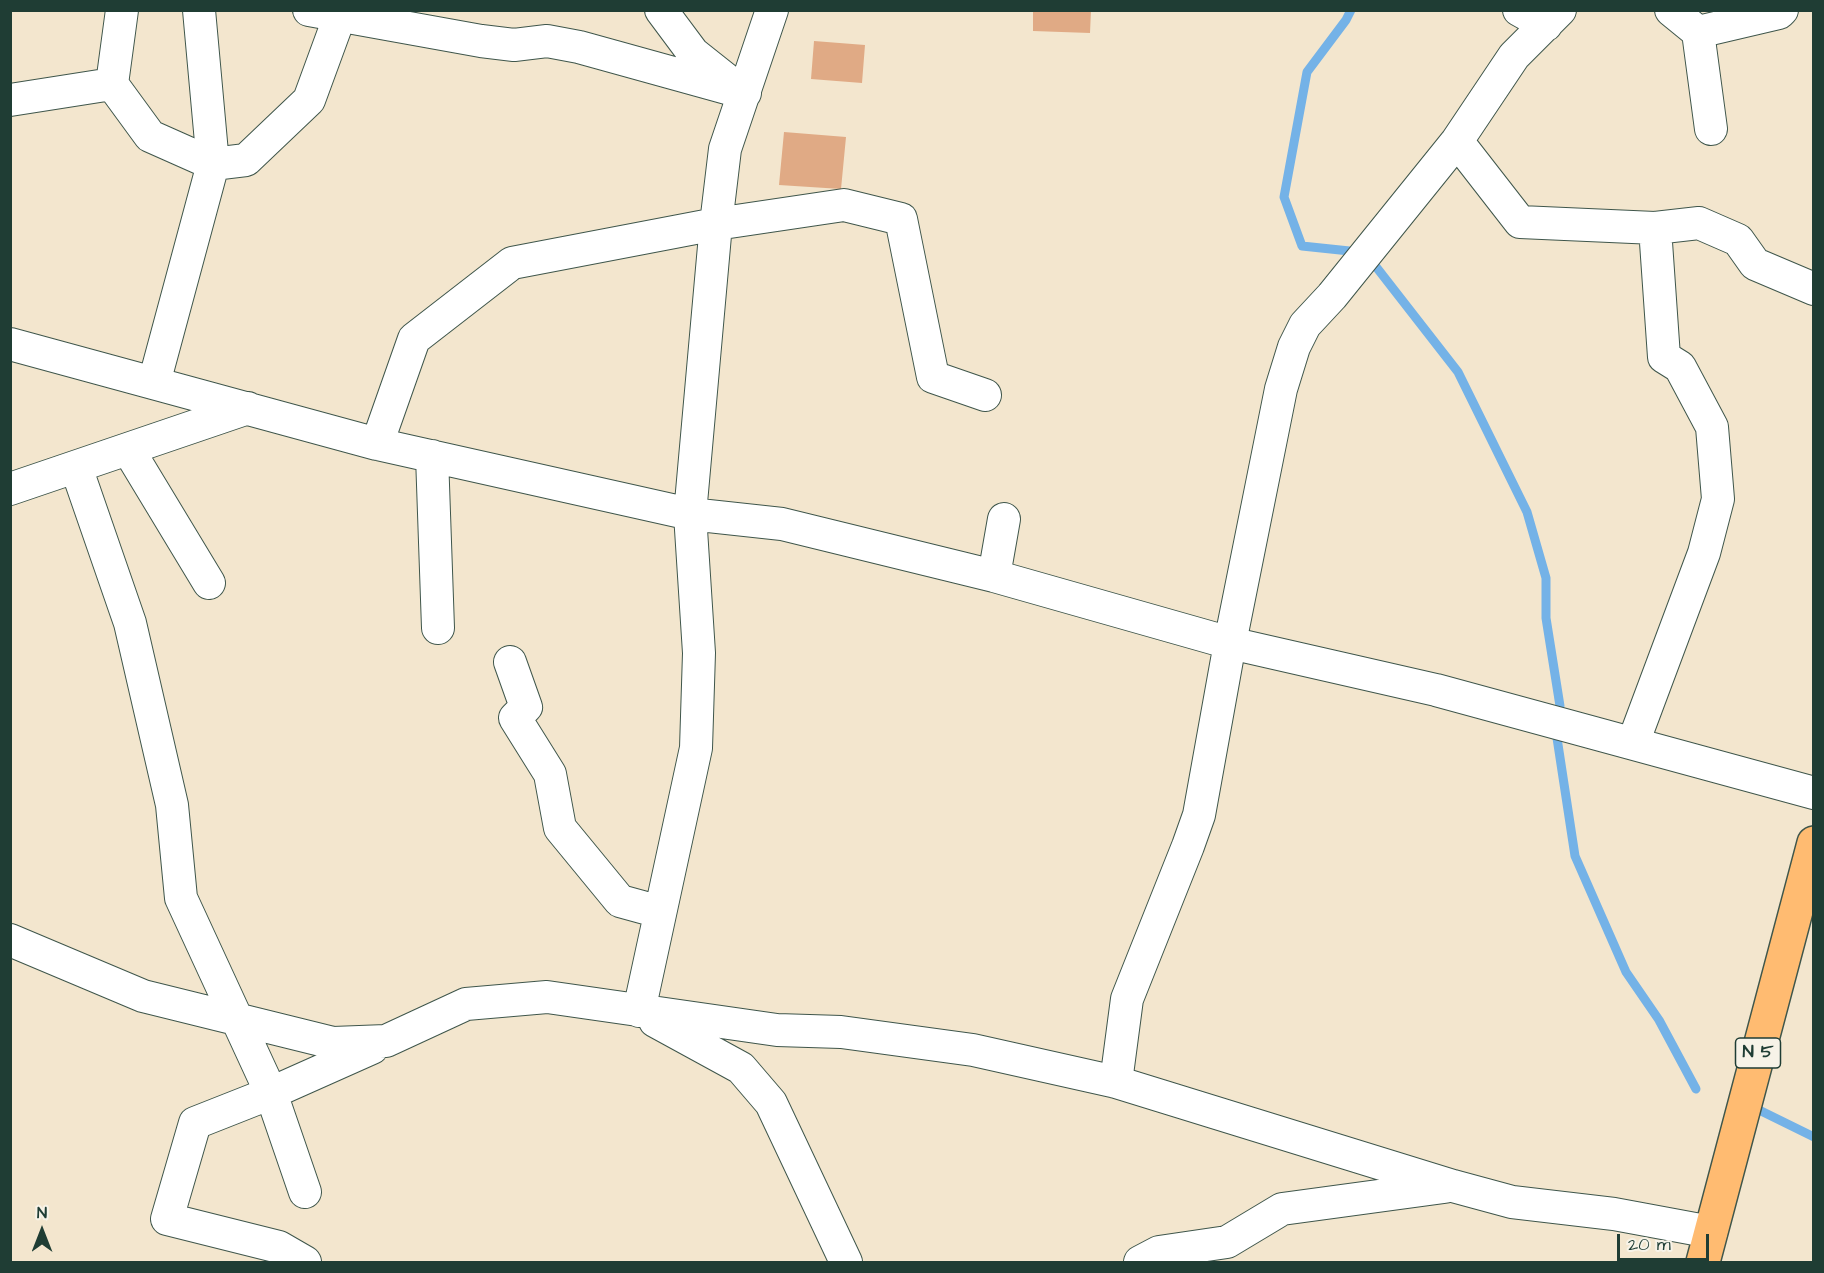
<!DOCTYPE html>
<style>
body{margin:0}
#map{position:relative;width:1824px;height:1273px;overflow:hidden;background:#f3e6ce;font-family:"Architects Daughter",sans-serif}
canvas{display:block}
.frame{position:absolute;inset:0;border:12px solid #1f3d34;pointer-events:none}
.north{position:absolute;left:12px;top:1201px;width:60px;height:60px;-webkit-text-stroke:4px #f7f3e8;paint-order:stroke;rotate:0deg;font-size:16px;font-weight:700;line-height:24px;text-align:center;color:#1f3d34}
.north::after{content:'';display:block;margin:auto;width:21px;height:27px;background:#1f3d34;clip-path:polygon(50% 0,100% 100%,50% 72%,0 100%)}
.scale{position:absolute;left:1617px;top:1234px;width:92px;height:27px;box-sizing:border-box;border:3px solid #1f3d34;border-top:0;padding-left:8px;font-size:18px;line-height:21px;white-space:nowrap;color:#1f3d34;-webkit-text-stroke:4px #f7f3e8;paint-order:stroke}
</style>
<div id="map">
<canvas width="1824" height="1273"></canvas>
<div class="frame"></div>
<div class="north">N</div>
<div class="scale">20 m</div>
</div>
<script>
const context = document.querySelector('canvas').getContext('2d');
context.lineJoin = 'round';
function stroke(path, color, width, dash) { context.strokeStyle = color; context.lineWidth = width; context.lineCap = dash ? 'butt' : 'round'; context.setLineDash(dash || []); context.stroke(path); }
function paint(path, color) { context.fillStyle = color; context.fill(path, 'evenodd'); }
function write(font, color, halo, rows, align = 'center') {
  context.font = font + ' "Architects Daughter",sans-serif'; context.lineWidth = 5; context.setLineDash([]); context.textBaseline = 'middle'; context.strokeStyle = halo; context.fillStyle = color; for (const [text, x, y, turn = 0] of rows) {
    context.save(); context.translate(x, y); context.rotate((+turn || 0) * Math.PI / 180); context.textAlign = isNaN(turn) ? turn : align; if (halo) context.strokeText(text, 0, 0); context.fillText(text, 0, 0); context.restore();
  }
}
stroke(new Path2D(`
 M1351,10L1346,20L1307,72L1284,197L1302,246L1359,252
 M1370,259L1458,372L1527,512L1546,578V618L1560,706
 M1557,738L1575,856L1626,972L1659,1020L1696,1089
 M1757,1109L1814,1137`), '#74b2e7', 9);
paint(new Path2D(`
 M1033,10H1091L1090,33L1033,31Z
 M814,41L865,45L862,83L811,79Z
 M784,132L846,137L841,189L779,185Z`), '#e0aa85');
const minor = new Path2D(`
 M309,10L481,41L514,45L547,41L579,47L745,93
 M661,10L693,53L732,84
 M1519,10L1546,25
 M1671,10L1698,32L1779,13L1782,10
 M1698,32L1711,129
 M112,84L150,136L213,164L246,160L309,100L342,10
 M10,100L112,84L122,10
 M1457,141L1520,222L1655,228L1699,223L1738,240L1755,264L1814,289
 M10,344L377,444L690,514L782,524L994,576L1230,643L1436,690L1814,793
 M154,383L213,164L199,10
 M377,444L414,339L512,263L716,224L844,205L901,219L933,377L985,395
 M128,449L209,583
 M432,456L438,628
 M76,467L130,623L172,805L181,898L271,1093L305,1192
 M10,489L248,408
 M994,576L1004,519
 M510,662L526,707L515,718L550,774L560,828L620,901L660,912
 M1633,743L1704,553L1718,499L1712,427L1680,367L1664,357L1655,228
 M10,940L143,996L333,1043L386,1041L466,1004L547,997L777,1030L841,1032L973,1050L1116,1082L1453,1186L1512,1202L1614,1214L1711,1232
 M639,1011L696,748L699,653L690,514L716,224L725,149L772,10
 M655,1021L741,1068L771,1103L846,1262
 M1116,1082L1127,999L1188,846L1199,815L1230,643L1281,389L1294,347L1305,325L1332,296L1457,141L1514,56L1560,10
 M305,1262L279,1247L167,1219L195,1123L271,1093L372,1048
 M1140,1262L1159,1252L1227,1242L1282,1209L1444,1187`);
const highway = new Path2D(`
 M1703,1262L1814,843`);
stroke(minor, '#3f564b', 34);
stroke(highway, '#3f564b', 36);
stroke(minor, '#fff', 32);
stroke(highway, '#ffbb71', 33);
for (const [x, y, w] of [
 [1758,1053,45]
]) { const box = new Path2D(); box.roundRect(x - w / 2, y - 15, w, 30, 4.5); context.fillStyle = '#f7f3e8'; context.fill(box); stroke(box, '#1f3d34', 1.5); }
write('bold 18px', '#1f3d34', null, [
 ["N 5",1758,1053]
]);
</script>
